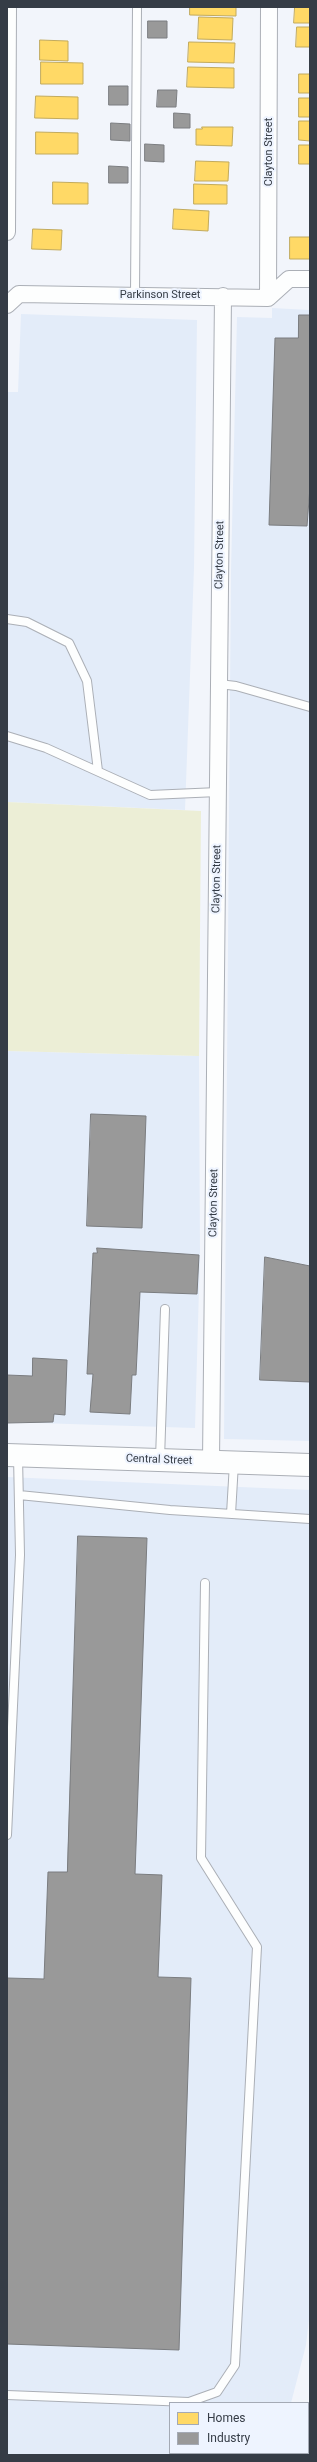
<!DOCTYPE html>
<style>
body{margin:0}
#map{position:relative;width:317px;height:2462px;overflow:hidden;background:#f2f5fb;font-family:Roboto,sans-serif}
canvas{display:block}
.frame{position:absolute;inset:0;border:8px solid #353c46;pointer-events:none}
.legend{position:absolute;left:169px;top:2402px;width:140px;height:52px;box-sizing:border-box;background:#eef4ff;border:1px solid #a4aab5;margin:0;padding:5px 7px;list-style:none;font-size:12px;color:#353c46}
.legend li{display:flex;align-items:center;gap:8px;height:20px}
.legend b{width:20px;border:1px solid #a4aab5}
</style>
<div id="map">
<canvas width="317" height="2462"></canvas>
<div class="frame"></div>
<ul class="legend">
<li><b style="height:11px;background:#ffd966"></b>Homes</li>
<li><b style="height:11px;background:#999"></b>Industry</li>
</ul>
</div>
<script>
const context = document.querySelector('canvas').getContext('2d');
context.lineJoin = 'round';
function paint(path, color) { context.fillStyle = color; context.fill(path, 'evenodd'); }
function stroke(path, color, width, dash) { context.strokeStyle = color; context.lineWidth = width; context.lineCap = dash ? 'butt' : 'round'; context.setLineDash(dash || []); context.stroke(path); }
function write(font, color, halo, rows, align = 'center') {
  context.font = font + ' Roboto,sans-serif'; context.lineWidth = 4; context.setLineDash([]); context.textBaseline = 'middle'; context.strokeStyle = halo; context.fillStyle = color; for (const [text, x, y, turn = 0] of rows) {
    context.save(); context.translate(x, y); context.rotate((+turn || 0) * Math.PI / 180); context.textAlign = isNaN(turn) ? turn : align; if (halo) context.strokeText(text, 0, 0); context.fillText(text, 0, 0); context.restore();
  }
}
paint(new Path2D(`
 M272,308L310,310V1441L224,1439L231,570L237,317L272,318Z
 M21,314L197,320L194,568L185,810L7,802V392H18Z
 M7,1051L199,1056L200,1254L195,1428L7,1422Z
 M7,1477L310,1490V2311L306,2345L291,2403H170V2453H295V2455H7Z`), '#e3ecf9');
paint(new Path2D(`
 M7,802L201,811L199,1056L7,1051Z`), '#eceed6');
const homes = new Path2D(`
 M190,7H236V16L190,15Z
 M295,7H310V23H294Z
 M199,17L233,18L232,40L198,39Z
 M297,27H310V47H296Z
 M40,40L68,41V61L40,60Z
 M189,42L235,43L234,63L188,62Z
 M41,62L83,63V84H41Z
 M188,67L234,68V88L187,87Z
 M299,74H310V93H299Z
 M36,96L78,97V119L35,118Z
 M299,98H310V117H299Z
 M299,121H310V141L299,140Z
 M202,127H233L232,146L196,145V129H202Z
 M36,132L78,133V154H36Z
 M299,145H310V164H299Z
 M196,161L229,162L228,181H195Z
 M53,182L88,183V204H53Z
 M194,184L227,185V204H194Z
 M174,209L209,211L208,231L173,229Z
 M33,229L62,230L61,250L32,249Z
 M290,237H310V259H290Z`);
paint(homes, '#ffd966');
stroke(homes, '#c2aa5c', 1);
const industry = new Path2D(`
 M148,21H167V38H148Z
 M109,86H128V105H109Z
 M158,90H177L176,107H157Z
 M174,113L190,114V128H174Z
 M111,123L130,124V141L111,140Z
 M145,144L164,145V162L145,161Z
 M109,166L128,167V183H109Z
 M299,315H310V487L307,526L269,525L275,338H298Z
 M91,1114L146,1116L142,1228L87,1226Z
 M97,1248L199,1255L197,1294L140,1292L136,1375H132L130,1414L90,1412L93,1374H87L93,1253H97Z
 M265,1257L310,1266V1382L260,1380Z
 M33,1358L67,1360L65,1415L54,1414L53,1422L7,1423V1375L32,1376Z
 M78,1536L147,1538L135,1874L162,1875L158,1977L191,1978L179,2350L7,2344V1978L44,1979L48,1872H67Z`);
paint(industry, '#999');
stroke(industry, '#7b7d80', 1);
const lane = new Path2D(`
 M135,295L137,7
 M7,619L27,622L69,643L87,681L98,771
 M219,684L236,686L310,707
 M7,736L46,748L150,795L218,792
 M160,1459L165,1309
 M19,1495L170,1510L310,1519
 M231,1514L234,1463
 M7,1835L20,1555L18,1456
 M7,2395L189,2402L217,2392L235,2365L257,1947L201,1858L205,1583`);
const street = new Path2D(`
 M7,232L8,7
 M268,298L269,7
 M7,305L19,294L268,298L289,279H310
 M211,1461L223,296`);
const secondary = new Path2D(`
 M7,1455L310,1465`);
stroke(lane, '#abafb6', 10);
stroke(street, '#abafb6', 18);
stroke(secondary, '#abafb6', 24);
stroke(lane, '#fdfefe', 8);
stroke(street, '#fdfefe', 16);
stroke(secondary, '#fdfefe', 22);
write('11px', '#353c46', '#eef4ff', [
 ["Clayton Street",269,152,-90],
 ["Parkinson Street",160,295],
 ["Clayton Street",220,555,-89],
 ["Clayton Street",217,879,-89],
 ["Clayton Street",214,1203,-89],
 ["Central Street",159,1460,2]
]);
</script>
